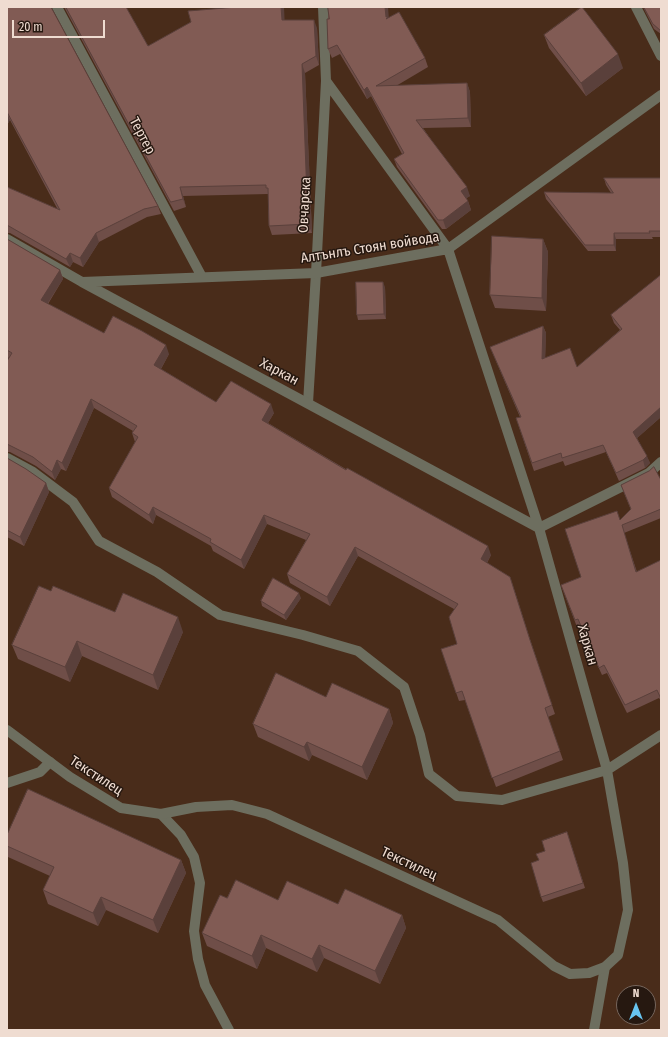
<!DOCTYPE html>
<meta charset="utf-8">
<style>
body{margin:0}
#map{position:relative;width:668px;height:1037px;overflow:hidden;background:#492c1a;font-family:"Fira Sans Condensed",sans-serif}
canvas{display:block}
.frame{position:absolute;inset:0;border:8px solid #efdcd1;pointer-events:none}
.north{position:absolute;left:616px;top:985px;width:40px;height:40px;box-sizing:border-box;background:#261810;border:1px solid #76665d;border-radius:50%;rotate:0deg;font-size:11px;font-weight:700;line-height:16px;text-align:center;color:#efdcd1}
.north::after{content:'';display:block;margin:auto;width:14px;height:18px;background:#68c4f0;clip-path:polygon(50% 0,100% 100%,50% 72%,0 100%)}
.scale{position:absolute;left:12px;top:20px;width:93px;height:18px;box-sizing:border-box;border:2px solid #efdcd1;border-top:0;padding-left:5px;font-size:12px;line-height:14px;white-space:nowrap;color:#efdcd1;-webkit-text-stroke:3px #261810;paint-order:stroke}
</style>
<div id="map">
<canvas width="668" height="1037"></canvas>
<div class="frame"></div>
<div class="north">N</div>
<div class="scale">20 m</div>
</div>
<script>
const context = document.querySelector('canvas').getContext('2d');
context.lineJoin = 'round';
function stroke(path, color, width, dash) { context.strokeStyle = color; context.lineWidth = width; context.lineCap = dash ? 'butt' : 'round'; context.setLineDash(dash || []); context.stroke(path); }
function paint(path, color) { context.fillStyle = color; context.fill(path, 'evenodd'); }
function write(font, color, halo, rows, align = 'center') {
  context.font = font + ' "Fira Sans Condensed",sans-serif'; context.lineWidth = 3; context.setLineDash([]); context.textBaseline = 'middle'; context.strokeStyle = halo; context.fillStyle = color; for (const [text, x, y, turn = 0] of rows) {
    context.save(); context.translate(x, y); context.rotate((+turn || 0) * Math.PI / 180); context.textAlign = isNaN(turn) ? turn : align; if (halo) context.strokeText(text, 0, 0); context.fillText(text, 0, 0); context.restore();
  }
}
stroke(new Path2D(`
 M7,783L40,772L50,762
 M161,814L181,835L194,857L200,883L194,931L198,959L205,985L229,1030
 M594,1030L605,967`), '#6d6e5f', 10);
stroke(new Path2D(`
 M308,403L316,273`), '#6d6e5f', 10);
stroke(new Path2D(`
 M57,7L202,277
 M636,7L661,56
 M7,239L82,282L539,528L649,473L661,462
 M316,273L326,81L323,7
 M82,282L316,273L448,249L661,95
 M7,458L33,472L73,502L99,541L157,572L220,615L303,635L358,651L404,687L420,735L429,774L457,796L502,800L607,770L661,735
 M7,730L70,777L121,808L161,814L196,807L232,805L267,814L498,920L554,966L570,974L589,973L605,967L618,955L628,910L623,863L607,770L539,528L448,249L326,81`), '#6d6e5f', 10);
paint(new Path2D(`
 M64,7H126L148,46L284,7V20L317,28L319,65L305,73L312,233L272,235L269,226L268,194L183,196L186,207L174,211Z
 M328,7H388V17L425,58L428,67L396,86L467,83L470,92L471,127L423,128L470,196L466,198L468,201L471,210L446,229H442L397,167L394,159L402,154L371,96L367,99L340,54L332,58L328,49Z
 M643,7H661V34L654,29Z
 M7,8L158,206L161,214L147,217L99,242L83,267L73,262L70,267L10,233H7V187L58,210L10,120L7,125Z
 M544,35L623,68L586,96L549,48Z
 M604,178H661V237H652L653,239H616V251H588L546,199L544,192L611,193L606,185Z
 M7,239L60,270L63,279L48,304L104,333L169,354L161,369L216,402L274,413L268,423L491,555L487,563L510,577L513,586L533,649L555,714L548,717L563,760L496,787L465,700L459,701L441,649L457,644L454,609L358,556L330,606L290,583L287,574L306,540L267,524L244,569L213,551L211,546L156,515L153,524L112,497L109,488L135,442L132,433L133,431L94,408L66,471L61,469L55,480L36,466L10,452H7V361L9,358L7,357Z
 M543,239L548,252L546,311L495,308L490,295Z
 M661,275V417L637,438L650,463L645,468L619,481L606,452L565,466L563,461L534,471L516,418L520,417L490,347L543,326L546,333L545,358L577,367L620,330L614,323L611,315Z
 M385,287L386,319L358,320L357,315Z
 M7,458L46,483L49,492L24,546L7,537Z
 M661,480V518L624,533L637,572L661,560V701L659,698L627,713L607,673L602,675L580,627H577L561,585L581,577L620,520L631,510L621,485Z
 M51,591L115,612L183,632L158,690L82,656L70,682L18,659L12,645Z
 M301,598L286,620L262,606L261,601Z
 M326,697L389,709L393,723L367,780L312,755L309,761L258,737L253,724Z
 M567,832L585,888L543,902L541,897L539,860L545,851Z
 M7,835L181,860L186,873L158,933L106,910L98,926L48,904L43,890L50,876L8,857L7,856Z
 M278,900L338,904L402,915L406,928L380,984L324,958L317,972L266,948L257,969L207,946L202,933Z`), '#6f4e48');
paint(new Path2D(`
 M281,7H284L285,29L282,20Z
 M385,7H388L389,20L386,17Z
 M314,20L317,28L319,65L316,56Z
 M618,54L623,68L586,96L581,83Z
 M302,64L305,73L312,233L308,224Z
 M467,83L470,92L471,127L468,118Z
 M367,87L371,96L367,99L364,90Z
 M7,113L10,120L7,125Z
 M180,187L183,196L186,207L183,199Z
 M467,187L470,196L464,200L461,191Z
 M468,201L471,210L446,229L443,220Z
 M96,233L99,242L83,267L80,258Z
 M614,233L616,239V251L614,245Z
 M543,239L548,252L546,311L542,298Z
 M70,253L73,262L70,267L66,259Z
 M60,270L63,279L44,309L41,300Z
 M383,282L385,287L386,319L384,314Z
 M543,326L546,333L545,366L542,359Z
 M166,345L169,354L158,374L154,365Z
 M91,399L94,408L66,471L62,463Z
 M271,404L274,413L265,428L262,420Z
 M661,407V417L636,439L633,432Z
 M647,456L650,463L645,468L643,460Z
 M57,460L61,469L55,480L52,472Z
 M46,483L49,492L24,546L20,537Z
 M153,507L156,515L153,524L149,515Z
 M264,515L267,524L244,569L241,560Z
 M488,546L491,555L484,568L481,559Z
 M355,547L358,556L330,606L327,597Z
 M299,593L301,598L286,620L284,615Z
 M178,617L183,632L158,690L153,675Z
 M77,641L82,656L70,682L65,667Z
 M389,709L393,723L367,780L362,767Z
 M307,742L312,755L309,761L304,747Z
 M181,860L186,873L158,933L153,920Z
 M101,897L106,910L98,926L93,913Z
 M402,915L406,928L380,984L375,971Z
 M261,935L266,948L257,969L252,956Z
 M319,945L324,958L317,972L312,959Z`), '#5a403b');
const building = new Path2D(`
 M8,7H51L158,206L144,209L96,233L80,258L70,253L66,259L7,225V187L60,210L7,112V8Z
 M66,7H126L148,46L191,22L188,11L237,7H281L282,20H314L316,56L302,64L308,224L269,226L268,188H266V185L180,187L183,199L171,202Z
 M328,7H385L386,17H388L386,19L399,12L425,58L376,86L467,83L468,118L416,120L467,187L461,191L468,201L443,220H438L394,159L404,153L367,87L364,90L337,45L328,49L327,19H329Z
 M582,7L618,54L581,83L544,35Z
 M644,7H661V31L653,24Z
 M604,178H661V231H649L650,233H614V245H585L544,192L613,193Z
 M492,236L543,239L542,298L490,295Z
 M7,239L60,270L41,300L104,333L113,316L142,331L166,345L154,365L216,402L231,381L271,404L262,420L346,470L347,468L488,546L481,559L510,577L530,640L552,705L545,708L560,751L492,778L462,691L456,693L441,649L457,644L449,617L458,604L355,547L327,597L287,574L310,534L264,515L241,560L210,542L211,539L153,507L149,515L109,488L138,437L132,433L137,426L91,399L62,463L57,460L52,472L33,457L7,444V361L12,353L7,350Z
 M661,275V407L633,432L647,456L643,460L616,473L603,445L562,458L561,453L532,463L516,418L521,417L490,347L543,326L542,359L570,348L577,367L622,329L611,315Z
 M356,282H383L384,314L357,315Z
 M7,458L26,469L46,483L20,537L7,530Z
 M654,467L661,480V509L622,525L636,572L661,560V699L657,690L625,705L604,665L599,668L578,619L575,620L561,585L581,577L565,529L617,511L620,520L631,509L621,485L649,471Z
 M273,578L299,593L284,615L261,601Z
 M39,586L51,591L53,586L115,612L123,593L178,617L153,675L77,641L65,667L12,645Z
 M276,673L326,697L332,683L389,709L362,767L307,742L304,747L253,724Z
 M28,789L181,860L153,920L101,897L93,913L43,890L54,867L7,846V835Z
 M567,832L583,883L541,897L531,863L539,860L536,854L545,851L542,841Z
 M236,880L278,900L287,881L338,904L345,889L402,915L375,971L319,945L312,959L261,935L252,956L202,933L220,895L227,898Z`);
paint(building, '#815b54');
stroke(building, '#5a403b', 1);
write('14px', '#efdcd1', '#261810', [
 ["Тертер",142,136,62],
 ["Овчарска",305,205,-87],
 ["Алтънлъ Стоян войвода",370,248,-9],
 ["Харкан",279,372,28],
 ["Харкан",587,645,74],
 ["Текстилец",96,776,33],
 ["Текстилец",409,864,25]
]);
</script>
